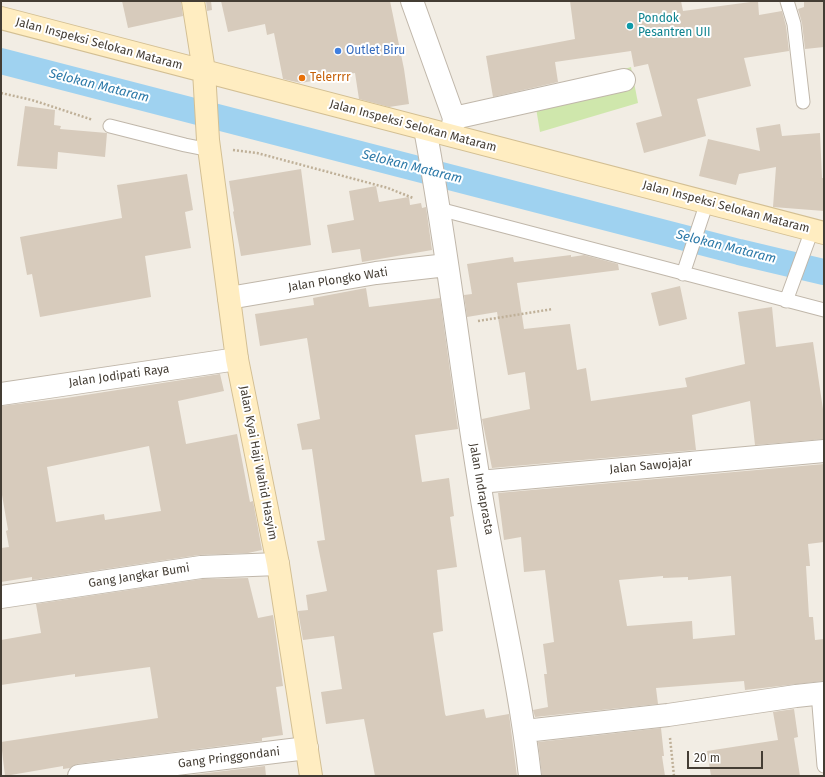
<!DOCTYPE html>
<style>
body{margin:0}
#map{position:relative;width:825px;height:777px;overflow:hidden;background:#f2ede4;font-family:"Fira Sans",sans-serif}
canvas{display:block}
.frame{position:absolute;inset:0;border:2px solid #443d34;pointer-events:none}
.scale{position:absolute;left:687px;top:751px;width:76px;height:18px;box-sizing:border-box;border:2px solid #443d34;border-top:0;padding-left:5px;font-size:12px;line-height:14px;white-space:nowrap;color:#443d34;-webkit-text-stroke:3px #fff;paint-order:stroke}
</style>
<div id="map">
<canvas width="825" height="777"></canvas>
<div class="frame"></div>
<div class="scale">20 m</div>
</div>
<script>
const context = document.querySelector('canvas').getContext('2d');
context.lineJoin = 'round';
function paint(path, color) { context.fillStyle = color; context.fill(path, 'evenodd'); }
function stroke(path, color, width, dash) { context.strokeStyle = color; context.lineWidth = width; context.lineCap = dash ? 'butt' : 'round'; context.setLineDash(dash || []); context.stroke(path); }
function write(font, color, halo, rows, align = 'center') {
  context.font = font + ' "Fira Sans",sans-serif'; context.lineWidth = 4; context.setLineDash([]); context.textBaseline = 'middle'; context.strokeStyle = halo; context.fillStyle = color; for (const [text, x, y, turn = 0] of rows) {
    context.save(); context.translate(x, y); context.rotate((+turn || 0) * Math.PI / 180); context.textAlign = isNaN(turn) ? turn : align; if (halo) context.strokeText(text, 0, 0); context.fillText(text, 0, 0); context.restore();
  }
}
paint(new Path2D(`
 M631,67L638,103L540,132L534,96Z`), '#cfe7ac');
stroke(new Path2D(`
 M1,61L739,252L824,272`), '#9fd2f0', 26);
paint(new Path2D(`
 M122,1H181L183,16L128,28Z
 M206,1H211L212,10L207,11Z
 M221,1H390L404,69L409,104L389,107L359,99L355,73L301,83L283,79L274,33L267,35L265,24L228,32Z
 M570,1H681L683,11L758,1L759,15L782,11L786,26L789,51L744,58L751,86L697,99L706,136L644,153L636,123L662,116L648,64L634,67L631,51L555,62L558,82L493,97L486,56L575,39Z
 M804,1H824V47L805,49L802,23L798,9L804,7Z
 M25,106L55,110L54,125L61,126L60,129L107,133L105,157L58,152L57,169L17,166Z
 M780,124L782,136L820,133L822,178H824V211L773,207L776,167L739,174L736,185L699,176L708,139L760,151L756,128Z
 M301,169L311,245L241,256L233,212L234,211L229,181Z
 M187,174L193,210L185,212L191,248L145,256L151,297L40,317L32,274L27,275L20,237L122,218L117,185Z
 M376,186L379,202L409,197L410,205L421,203L422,208L426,207L432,250L362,262L360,249L332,253L327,225L354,220L349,191Z
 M571,255V257L584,255L618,264L619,270L517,283L524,329L570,324L577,370L586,368L591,401L687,387L685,378L745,364L738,312L772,307L776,347L813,342L824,416V439L755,445L750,401L692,415L696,450L492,468L482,419L530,409L525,372L508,375L497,312L467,317L464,295L472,294L467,264L513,257L514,262Z
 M680,286L687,319L659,326L651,293Z
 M366,288L369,307L440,298L458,429L415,435L422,482L449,478L454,516L450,517L457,567L437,570L443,631L433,633L445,714L446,716L484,709L486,718L509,714L517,776H375L364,719L326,724L321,692L342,689L334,636L303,640L298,611L308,610L306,595L327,591L317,541L325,540L312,449L302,450L297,424L320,419L307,338L260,346L255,314L314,305L313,298Z
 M220,374L224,391L178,401L186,444L237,434L250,502L253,501L262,550L248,553L199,555L32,580V577L1,582V548L9,547L6,531L8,530L1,489V406L66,398ZM149,446L161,511L105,520L104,514L56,522L47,467Z
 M824,464V542L808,544L810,566H806L809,617H813L815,640L824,639V681L745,690L744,681L656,688L658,704L535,717L533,710L548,707L544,674H547L543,644L554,642L545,570L524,572L521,537L504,540L498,493ZM663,576V578L688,577V580L731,576L735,635L693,639L692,621L627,626L619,580Z
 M248,578L258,618L273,615L283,686L276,687L283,735L262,738V741L77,764L70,768L63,769V766L5,776L1,742L158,718L150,667L75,677V674L1,685V640L41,633L36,604L202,579Z
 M794,709L798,737L794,738L800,776H711L707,751L778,740L773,712Z
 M661,728L664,756H662L665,776H542L538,742Z
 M265,766L266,776H182Z`), '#d7cbbc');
const service = new Path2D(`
 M787,1L794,24L803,102
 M110,126L185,145L210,150
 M439,209L824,310
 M683,274L707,202
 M786,301L812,230
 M818,693L824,766`);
const minor = new Path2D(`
 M412,1L454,118L452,132
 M454,118L624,80
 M425,129C447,245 460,364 479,481C494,579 519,677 530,776
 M229,298L376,273L447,265
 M1,394L237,359
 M479,482L824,451
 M1,597L201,567L278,564
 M525,731L668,715L796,696L824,693
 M79,776L307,748`);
const secondary = new Path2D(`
 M193,1L204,71L208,140L237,359L278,564L311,776
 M1,18L824,233`);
stroke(service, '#c0b7aa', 15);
stroke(minor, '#c0b7aa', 24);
stroke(secondary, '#d3bf93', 24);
stroke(new Path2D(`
 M1,93L32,100L93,120
 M233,150L257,153L388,188L413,198
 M478,321L553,309
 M670,738L674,776`), '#bfb098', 2.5, [2, 2]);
stroke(service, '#fff', 13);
stroke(minor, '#fff', 22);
stroke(secondary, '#ffedc1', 22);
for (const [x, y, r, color] of [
 [630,26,4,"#0f9aa8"],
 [338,51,4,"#3f7fe0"],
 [302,78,4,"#e8710a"]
]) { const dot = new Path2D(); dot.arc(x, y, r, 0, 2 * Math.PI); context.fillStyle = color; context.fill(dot); stroke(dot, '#fff', 1.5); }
write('12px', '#0d838f', '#fff', [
 ["Pondok",638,19],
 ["Pesantren UII",638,33]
], 'left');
write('12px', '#443d34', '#fff', [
 ["Jalan Inspeksi Selokan Mataram",99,44,15],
 ["Jalan Inspeksi Selokan Mataram",413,126,15],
 ["Jalan Inspeksi Selokan Mataram",726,207,15],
 ["Jalan Plongko Wati",338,280,-9],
 ["Jalan Jodipati Raya",119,376,-8],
 ["Jalan Kyai Haji Wahid Hasyim",258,463,79],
 ["Jalan Sawojajar",651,466,-5],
 ["Jalan Indraprasta",481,489,80],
 ["Gang Jangkar Bumi",139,576,-9],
 ["Gang Pringgondani",229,758,-7]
]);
write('12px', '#366cbe', '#fff', [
 ["Outlet Biru",346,51]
], 'left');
write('12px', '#c56008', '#fff', [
 ["Telerrrr",310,78]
], 'left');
write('italic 13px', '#2c79a8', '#fff', [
 ["Selokan Mataram",99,86,14],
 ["Selokan Mataram",412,167,14],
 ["Selokan Mataram",726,247,14]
]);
</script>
